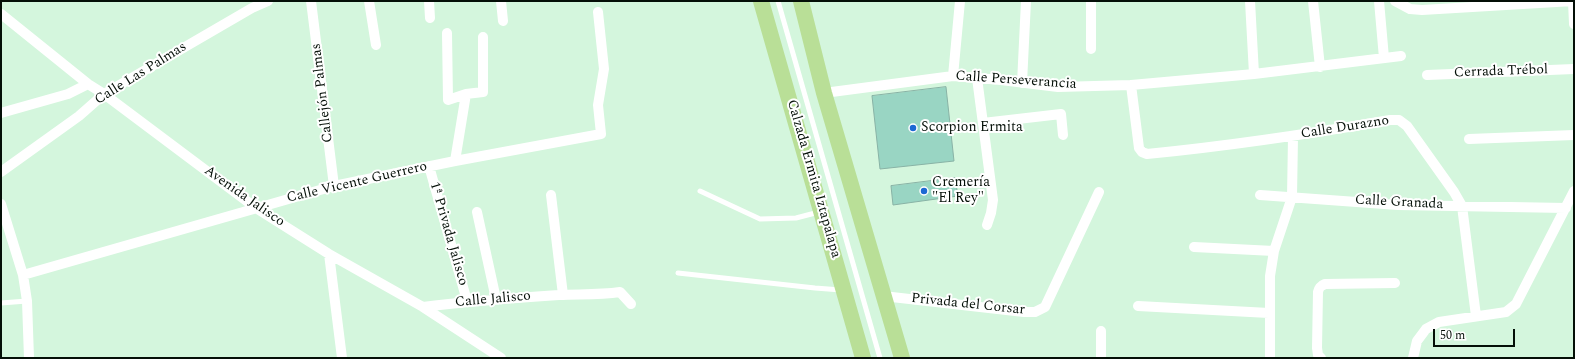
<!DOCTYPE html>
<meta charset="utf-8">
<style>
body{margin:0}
#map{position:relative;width:1575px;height:359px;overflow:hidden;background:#d4f6dd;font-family:Spectral,serif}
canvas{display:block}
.frame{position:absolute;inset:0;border:2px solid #040f07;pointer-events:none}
.scale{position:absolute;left:1433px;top:329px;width:82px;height:18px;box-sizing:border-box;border:2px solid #040f07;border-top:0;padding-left:5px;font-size:12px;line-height:14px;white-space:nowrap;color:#040f07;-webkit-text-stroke:3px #fff;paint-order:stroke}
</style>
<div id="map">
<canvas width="1575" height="359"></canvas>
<div class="frame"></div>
<div class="scale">50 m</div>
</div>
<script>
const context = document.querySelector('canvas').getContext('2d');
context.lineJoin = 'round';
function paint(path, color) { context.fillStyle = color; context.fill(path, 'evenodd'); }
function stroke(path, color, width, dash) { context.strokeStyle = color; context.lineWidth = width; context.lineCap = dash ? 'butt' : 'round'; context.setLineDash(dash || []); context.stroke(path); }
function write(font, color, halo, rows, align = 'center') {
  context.font = font + ' Spectral,serif'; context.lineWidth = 4; context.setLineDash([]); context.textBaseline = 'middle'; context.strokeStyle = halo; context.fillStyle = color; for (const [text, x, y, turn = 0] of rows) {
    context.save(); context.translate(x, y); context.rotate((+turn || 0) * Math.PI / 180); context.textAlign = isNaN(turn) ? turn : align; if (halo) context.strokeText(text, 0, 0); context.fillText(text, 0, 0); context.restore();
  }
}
const building = new Path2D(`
 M946,87L954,161L880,169L872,96Z
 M955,178L958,196L893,205L891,186Z`);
paint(building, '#99d5c3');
stroke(building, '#88b2a5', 1);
stroke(new Path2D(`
 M778,1L880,358
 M700,191L760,219L796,218L819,212
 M678,273L815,288L841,290
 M1,303L27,301`), '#fff', 5);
stroke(new Path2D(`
 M311,1L334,186
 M369,1L376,45
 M429,1L430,18
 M501,1L503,21
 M1250,1L1254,74
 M1313,1L1320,67
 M1379,1L1384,58
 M1395,1L1410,9L1422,10L1573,1
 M1573,1L1574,24
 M1,14L88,84L104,94L256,208L329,254L423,307L501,358
 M447,33L448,100L466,94L483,92V37
 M1091,49V1
 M1427,75L1574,69
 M953,76L960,1
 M977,78L993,200L991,213L987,225
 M1022,83L1026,1
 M1131,85L1139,148L1142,152L1147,154C1229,146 1309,134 1390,120H1399L1407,126L1454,192L1462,206L1476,316
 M824,93L953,76L1001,80L1058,87L1131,85L1254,74L1401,56
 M1,113L68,94L88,84
 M983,123L1061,114L1063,135
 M1469,139L1574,135
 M455,161L466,94
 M429,166L467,301
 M1,172L79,116L104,94L252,8L268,1
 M551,195L563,295
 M1260,195L1398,205L1566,208
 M1,204L23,275L27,301L29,358
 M477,212L496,299
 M1194,247L1274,251
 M329,254L342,358
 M23,275L334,186L455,161L601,134L598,105L604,69L598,12
 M883,296L1024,312H1035L1045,307L1099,192
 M1138,306L1269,313
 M423,307C468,301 513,298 559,295C579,294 599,295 620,292L631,304
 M1101,358V331
 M1270,358V276L1274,251L1292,197L1293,137
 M1321,358L1318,355L1317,348L1318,292C1319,288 1320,286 1325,284L1395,283
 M1413,358L1417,341L1426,329L1439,322L1506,312L1516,304L1574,191`), '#fff', 10);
stroke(new Path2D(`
 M761,1L863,358
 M801,1L824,93L902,358`), '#b9df97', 16);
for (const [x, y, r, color] of [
 [913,128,4,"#1c68d3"],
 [924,191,4,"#1c68d3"]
]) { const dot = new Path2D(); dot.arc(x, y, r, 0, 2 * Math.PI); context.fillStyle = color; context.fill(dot); stroke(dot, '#fff', 1.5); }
write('14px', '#040f07', '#fff', [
 ["Cerrada Trébol",1501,72,-2],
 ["Calle Las Palmas",141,74,-32],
 ["Calle Perseverancia",1016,81,4],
 ["Callejón Palmas",323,93,-97],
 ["Calle Durazno",1345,128,-9],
 ["Calzada Ermita Iztapalapa",813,179,74],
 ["Calle Vicente Guerrero",357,183,-13],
 ["Avenida Jalisco",244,197,35],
 ["Calle Granada",1399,203,3],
 ["1ª Privada Jalisco",448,234,74],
 ["Calle Jalisco",493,300,-5],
 ["Privada del Corsar",968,305,6]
]);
write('14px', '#040f07', '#fff', [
 ["Scorpion Ermita",921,128],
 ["Cremería",932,183],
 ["\"El Rey\"",932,199]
], 'left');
</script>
